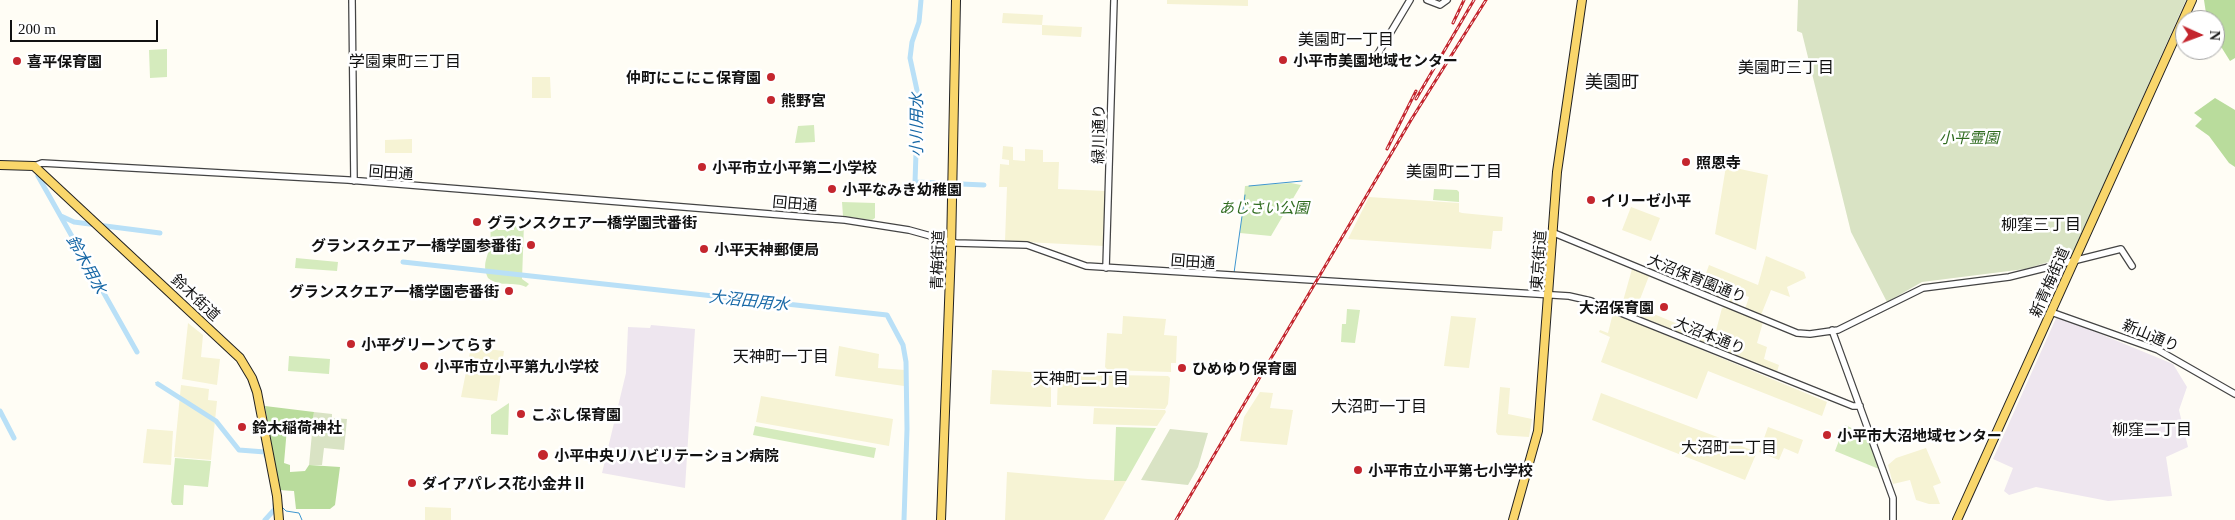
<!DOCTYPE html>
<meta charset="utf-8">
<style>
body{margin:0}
#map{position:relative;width:2235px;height:520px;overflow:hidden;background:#fffdf5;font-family:Georgia,serif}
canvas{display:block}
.north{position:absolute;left:2175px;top:10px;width:50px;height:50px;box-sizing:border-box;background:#fff;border:1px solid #a0a0a0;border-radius:50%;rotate:92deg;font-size:14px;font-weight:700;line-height:20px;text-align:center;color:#111}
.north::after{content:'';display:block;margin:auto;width:18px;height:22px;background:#c4262e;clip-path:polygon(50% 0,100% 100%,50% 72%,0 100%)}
.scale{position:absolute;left:10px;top:20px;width:148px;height:22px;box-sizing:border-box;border:2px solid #111;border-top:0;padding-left:6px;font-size:15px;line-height:18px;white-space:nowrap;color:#111;-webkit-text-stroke:4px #fff;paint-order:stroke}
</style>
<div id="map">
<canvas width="2235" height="520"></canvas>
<div class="north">N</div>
<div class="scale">200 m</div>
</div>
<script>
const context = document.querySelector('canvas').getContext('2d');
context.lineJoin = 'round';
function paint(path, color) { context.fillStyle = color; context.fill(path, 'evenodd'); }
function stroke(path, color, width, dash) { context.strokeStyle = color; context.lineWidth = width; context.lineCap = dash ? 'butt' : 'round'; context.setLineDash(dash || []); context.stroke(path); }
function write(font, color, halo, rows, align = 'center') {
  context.font = font + ' Georgia,"Noto Sans JP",serif'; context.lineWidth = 5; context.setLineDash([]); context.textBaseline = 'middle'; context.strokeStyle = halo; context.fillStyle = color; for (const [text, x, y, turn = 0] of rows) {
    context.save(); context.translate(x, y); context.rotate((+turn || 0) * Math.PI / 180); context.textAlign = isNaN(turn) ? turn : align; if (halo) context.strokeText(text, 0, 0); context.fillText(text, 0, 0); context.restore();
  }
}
paint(new Path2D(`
 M2057,316L2173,364L2187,387L2179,410L2188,447L2166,457L2172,496L2108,501L2036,487L2009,495L2004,491L2013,468L1993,459Z
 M651,325L695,329L685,488L602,473L626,373L628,327L650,328Z`), '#eee6ef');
paint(new Path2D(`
 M1167,0H1248V6L1167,4Z
 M1003,13L1043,15L1042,25L1082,27L1081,37L1042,35V25L1002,23Z
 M532,77H550L551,98H532Z
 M412,139V153H385V140Z
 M1003,146L1013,147V160L1025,161V149L1043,150V162H1059L1058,189L1106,191L1104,246L1005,241L1007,187H999L1000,164L1009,165V160L1002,159Z
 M1726,166L1768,175L1756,250L1715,234Z
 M1369,197L1459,203V212L1462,213L1503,217L1502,231H1493L1491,249L1348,239Z
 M1631,207L1660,218L1651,241L1622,230Z
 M1766,256L1804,272L1806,278L1787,287L1790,297L1771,290L1761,315L1745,309L1749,297L1740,294L1737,306L1700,290L1709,265L1758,285Z
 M1632,269L1649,276L1637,307L1709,337L1707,341L1705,343L1617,307L1619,300L1623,301Z
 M1725,307L1763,322L1757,343L1767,347L1764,359L1779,365L1777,372L1712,346L1722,308Z
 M1613,313L1827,402L1822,416L1708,371L1697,399L1601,362L1610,337L1599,332L1600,330L1608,333Z
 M1123,316L1166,319L1164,335L1177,336L1176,363H1171V372L1108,370L1105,367L1107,333L1122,334Z
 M1451,316L1476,318L1469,368L1444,366Z
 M188,323L203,335L201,357L220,359L217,385L182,379Z
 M839,346L879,354L878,368L905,370L904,386L835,376Z
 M471,347L504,351L497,401L461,397Z
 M992,370L1048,373L1051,376V407L990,404Z
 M1058,374L1168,376L1170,378L1168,404L1165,409L1057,405Z
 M181,385L209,389L208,400L217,401L211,460L174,457Z
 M1500,387L1510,388L1508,414L1532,419L1529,437L1498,435L1496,432Z
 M1260,392L1273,393L1270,408L1293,410L1287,445L1240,441L1244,417Z
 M1601,393L1757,452L1745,480L1592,420Z
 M761,396L893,419L889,446L756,422Z
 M1094,408L1165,410L1166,412L1157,426L1093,424Z
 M1768,427L1803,440L1798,454L1784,448L1779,460L1759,452Z
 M147,429L173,431L171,465L143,463Z
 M1926,448L1941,483L1933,486L1940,504H1929L1916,500L1910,480L1893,484L1888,465L1896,458Z
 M1007,472L1088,479L1126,481L1104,520H1005Z
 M425,507L451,508V520H425Z`), '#f6f3d4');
paint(new Path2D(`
 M167,49V77L150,78L149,50Z
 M814,125L815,142L795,143L798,126Z
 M1291,183L1301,185L1271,236L1240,233L1245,186Z
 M1434,189L1457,190L1459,192V202L1433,200Z
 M842,202L875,203V218L872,220L843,216Z
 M494,222L498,230H514V226L524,224L522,279L529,284L526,287C514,281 501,288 488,278C482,264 487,259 490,246C492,237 488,230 494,222Z
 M296,258L338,262L337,271L295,268Z
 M1347,309L1360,310L1355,343L1341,342L1342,324H1346Z
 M289,356L330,359L329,374L288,371Z
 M509,403L508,435L491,434V415Z
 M1845,425L1867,435L1879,469L1835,451Z
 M755,426L876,448L874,458L753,435Z
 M1116,427L1156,428L1126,481H1114Z
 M175,458L211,461L208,487L184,485L183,505H173L171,502Z`), '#d5ebbd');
paint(new Path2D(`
 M2204,0H2235V58L2230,61L2215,37V20H2207Z
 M2215,98L2235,110V167L2229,163L2209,136L2195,126L2202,119L2194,113Z
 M265,406L314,412L312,435L306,436L305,429L287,428L284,463L290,465V472L305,471L309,465L340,467L335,505L330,509H296L294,491L279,490Z`), '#b9dc9c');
paint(new Path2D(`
 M1798,0H2186L2072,255L2025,269L1922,282L1887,302L1851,232L1802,33L1797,31Z
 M314,412L332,414V418L347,419L344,450L324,448L322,465H309Z
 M1170,429L1208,433L1198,467L1188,485L1141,480Z`), '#d9e3c4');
stroke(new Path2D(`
 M1249,186L1302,181
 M1234,273L1245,195
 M156,383L158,384
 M282,507L286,511L299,513L302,520`), '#3f96cf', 1);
stroke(new Path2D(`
 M921,0L919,22L912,42L910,58L918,95L915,182L984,185
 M38,176L137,352
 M61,216L74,222L160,233
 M403,262L887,315L903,345L906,362L907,429L904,520
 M158,384L216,421L239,450L265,452L266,456
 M0,411L14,438
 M265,520L275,509V504`), '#b9e0f7', 5);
const minor = new Path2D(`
 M352,0L354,181
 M1427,0L1440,5L1447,0
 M1376,57L1410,0
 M34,166L42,163L348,180L845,220L909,230L956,243L1027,245L1086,266L1569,296L1591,301L1853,406H1860
 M1554,233L1797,333L1810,334L1838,330L1923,288L2009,277L2121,249L2132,266
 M1106,268L1114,0
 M2051,312L2158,350L2235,394
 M1832,330L1893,498V520`);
const major = new Path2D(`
 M0,165L34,166L240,358L252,378L257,392L277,496L279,520
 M941,520L951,249L956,0
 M1513,520L1538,431L1557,172L1582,0
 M1957,520L2192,0`);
stroke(minor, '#444', 8);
stroke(major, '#222', 10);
stroke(minor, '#fff', 5.5);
stroke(major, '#f9d66b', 8);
const rail = new Path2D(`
 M1453,23L1464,0
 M1416,99L1474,0
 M1387,149L1416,91
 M1176,520L1411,120L1486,0`);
stroke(rail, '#c4262e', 3);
stroke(rail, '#fff', 1, [4]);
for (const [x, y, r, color] of [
 [1283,60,5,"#c4262e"],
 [17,61,5,"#c4262e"],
 [771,77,5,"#c4262e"],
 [771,100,5,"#c4262e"],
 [1686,162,5,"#c4262e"],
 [702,167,5,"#c4262e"],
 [832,189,5,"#c4262e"],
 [1591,200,5,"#c4262e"],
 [477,222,5,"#c4262e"],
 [531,245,5,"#c4262e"],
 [704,249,5,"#c4262e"],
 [509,291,5,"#c4262e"],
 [1664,307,5,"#c4262e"],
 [351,344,5,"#c4262e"],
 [424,366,5,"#c4262e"],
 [1182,368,5,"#c4262e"],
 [521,414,5,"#c4262e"],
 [242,427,5,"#c4262e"],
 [1827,435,5,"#c4262e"],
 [543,455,6,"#c4262e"],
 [1358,470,5,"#c4262e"],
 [412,483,5,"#c4262e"]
]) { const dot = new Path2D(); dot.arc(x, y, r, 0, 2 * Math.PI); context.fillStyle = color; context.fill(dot); stroke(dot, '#fff', 2); }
write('bold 15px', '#111', '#fff', [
 ["小平市美園地域センター",1293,60],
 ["喜平保育園",27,61],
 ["仲町にこにこ保育園",761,77,"right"],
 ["熊野宮",781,100],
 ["照恩寺",1696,162],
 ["小平市立小平第二小学校",712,167],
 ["小平なみき幼稚園",842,189],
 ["イリーゼ小平",1601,200],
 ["グランスクエア一橋学園弐番街",487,222],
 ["グランスクエア一橋学園参番街",521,245,"right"],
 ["小平天神郵便局",714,249],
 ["グランスクエア一橋学園壱番街",499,291,"right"],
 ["大沼保育園",1654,307,"right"],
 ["小平グリーンてらす",361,344],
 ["小平市立小平第九小学校",434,366],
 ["ひめゆり保育園",1192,368],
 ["こぶし保育園",531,414],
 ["鈴木稲荷神社",252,427],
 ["小平市大沼地域センター",1837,435],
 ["小平中央リハビリテーション病院",554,455],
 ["小平市立小平第七小学校",1368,470],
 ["ダイアパレス花小金井Ⅱ",422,483]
], 'left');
write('15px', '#111', '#fff', [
 ["緑川通り",1098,134,-89],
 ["回田通",391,172,4],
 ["回田通",795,203,5],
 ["青梅街道",937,260,-88],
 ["東京街道",1538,260,-86],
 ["回田通",1193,261,4],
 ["大沼保育園通り",1697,278,22],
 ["新青梅街道",2049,282,-66],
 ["鈴木街道",196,297,43],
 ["大沼本通り",1710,335,22],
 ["新山通り",2151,335,23]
]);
write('italic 15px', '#2f6b1f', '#fff', [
 ["小平霊園",1969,137],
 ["あじさい公園",1264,207]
]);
write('16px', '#111', '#fff', [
 ["美園町一丁目",1346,39],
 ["学園東町三丁目",405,61],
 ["美園町三丁目",1786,67],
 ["美園町二丁目",1454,171],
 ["柳窪三丁目",2041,224],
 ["天神町一丁目",781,356],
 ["天神町二丁目",1081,378],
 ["大沼町一丁目",1379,406],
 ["柳窪二丁目",2152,429],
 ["大沼町二丁目",1729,447]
]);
write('italic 16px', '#1768a6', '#fff', [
 ["小川用水",916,125,-90],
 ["鈴木用水",87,264,61],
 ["大沼田用水",749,300,6]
]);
write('18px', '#111', '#fff', [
 ["美園町",1612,81]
]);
</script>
